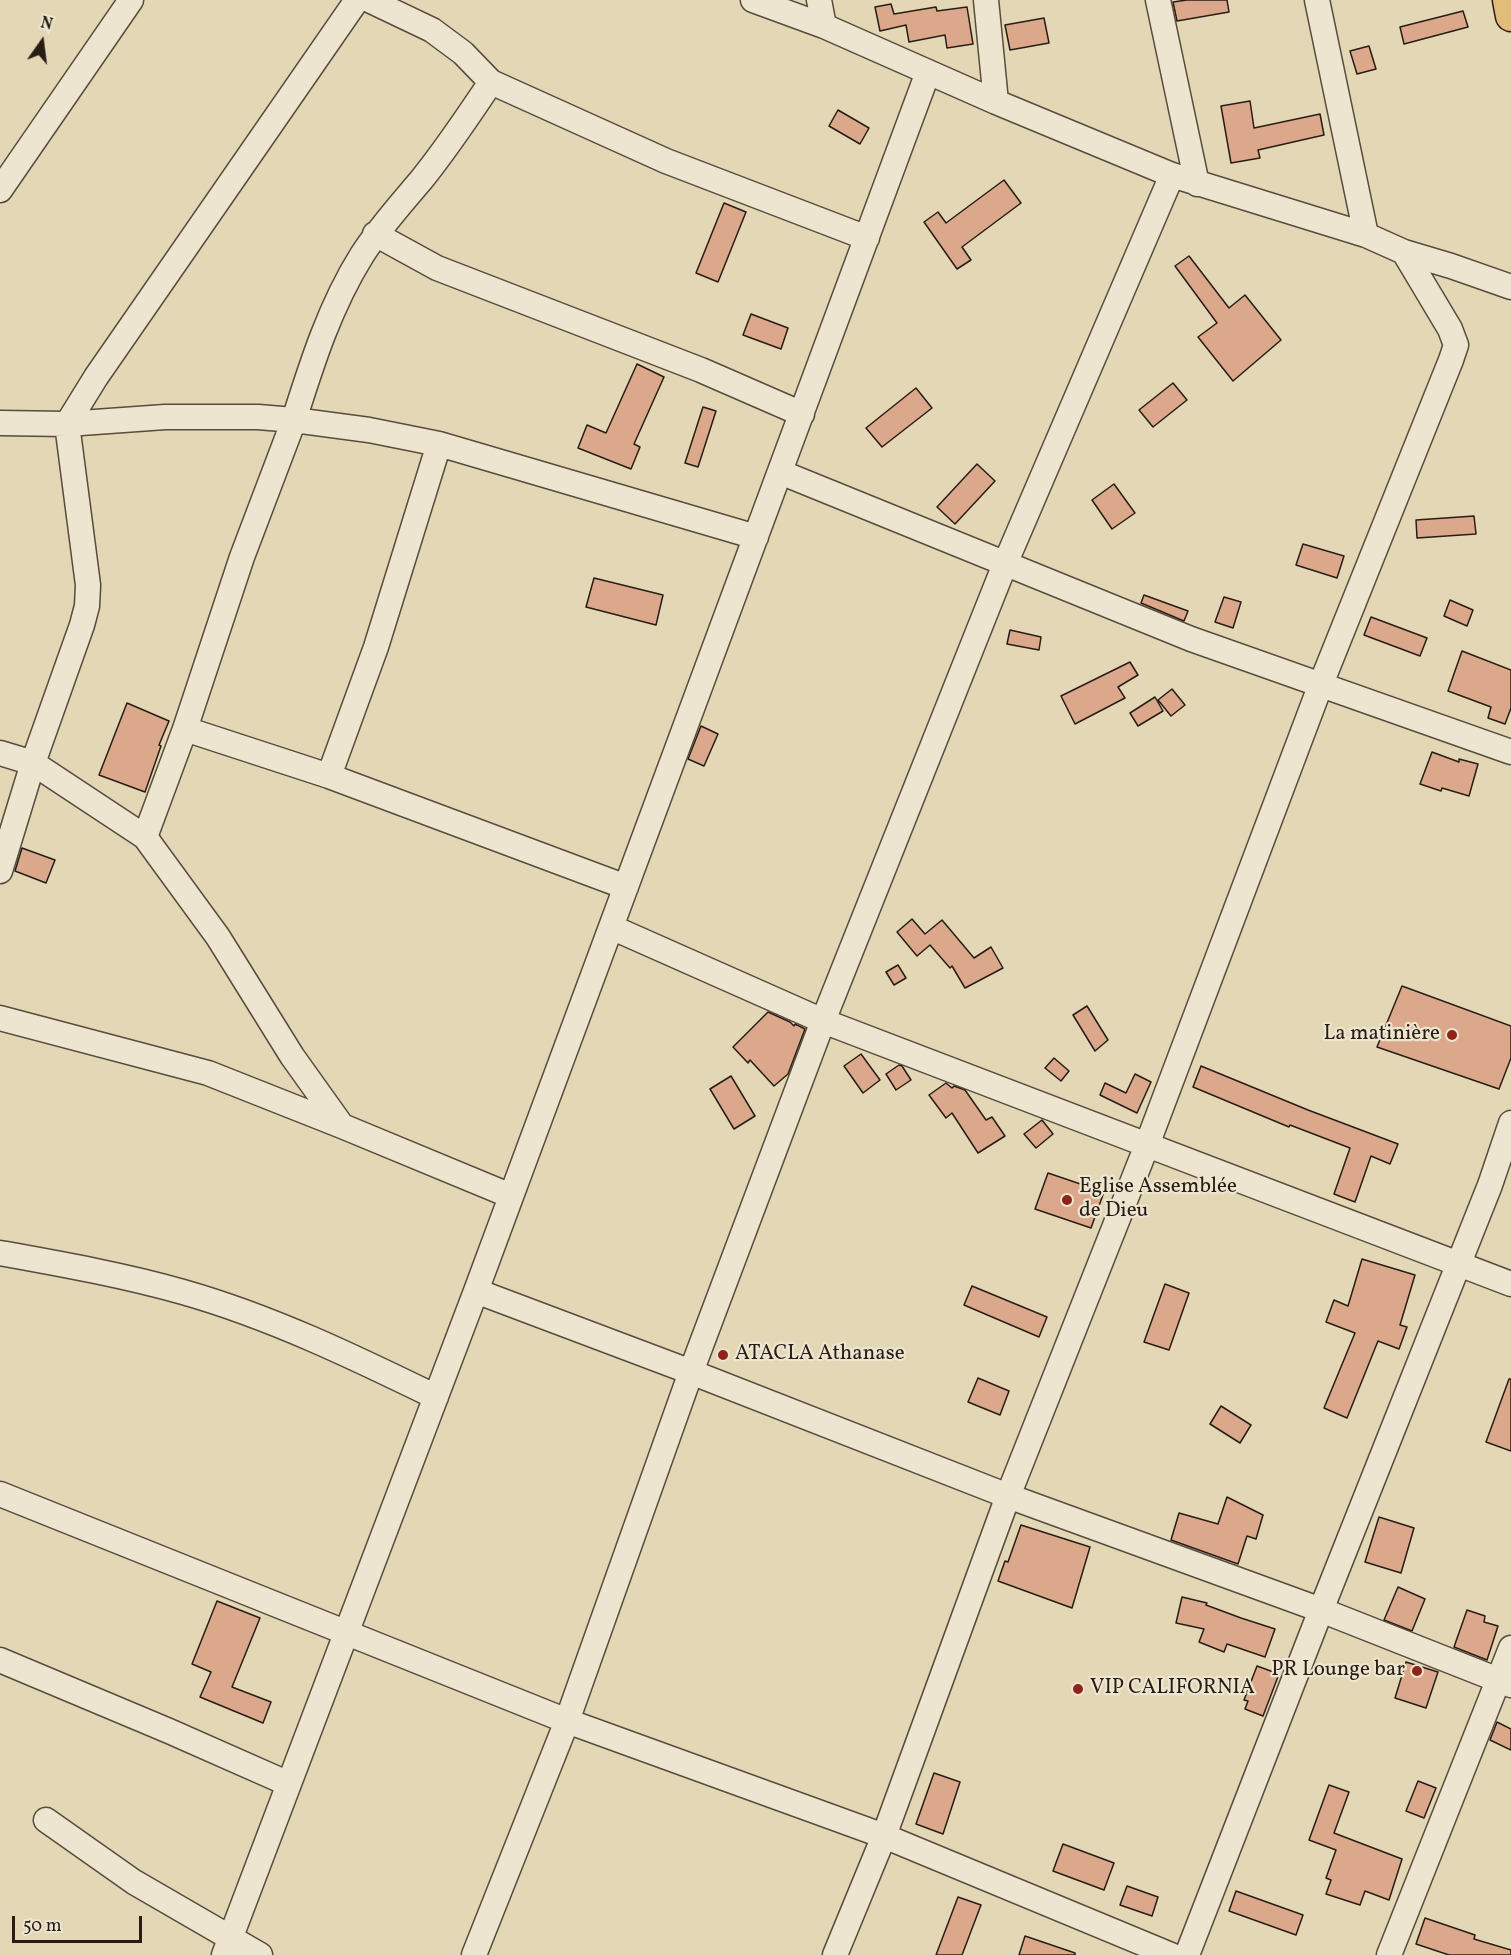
<!DOCTYPE html>
<meta charset="utf-8">
<style>
body{margin:0}
#map{position:relative;width:1511px;height:1955px;overflow:hidden;background:#e3d7b5;font-family:Vollkorn,serif}
canvas{display:block}
.north{position:absolute;left:12px;top:12px;width:60px;height:60px;-webkit-text-stroke:4px #ede5cf;paint-order:stroke;rotate:14deg;font-size:16px;font-weight:700;line-height:24px;text-align:center;color:#281d15}
.north::after{content:'';display:block;margin:auto;width:21px;height:27px;background:#281d15;clip-path:polygon(50% 0,100% 100%,50% 72%,0 100%)}
.scale{position:absolute;left:12px;top:1916px;width:130px;height:27px;box-sizing:border-box;border:3px solid #281d15;border-top:0;padding-left:8px;font-size:18px;line-height:21px;white-space:nowrap;color:#281d15;-webkit-text-stroke:4px #ede5cf;paint-order:stroke}
</style>
<div id="map">
<canvas width="1511" height="1955"></canvas>
<div class="north">N</div>
<div class="scale">50 m</div>
</div>
<script>
const context = document.querySelector('canvas').getContext('2d');
context.lineJoin = 'round';
function paint(path, color) { context.fillStyle = color; context.fill(path, 'evenodd'); }
function stroke(path, color, width, dash) { context.strokeStyle = color; context.lineWidth = width; context.lineCap = dash ? 'butt' : 'round'; context.setLineDash(dash || []); context.stroke(path); }
function write(font, color, halo, rows, align = 'center') {
  context.font = font + ' Vollkorn,serif'; context.lineWidth = 4.5; context.setLineDash([]); context.textBaseline = 'middle'; context.strokeStyle = halo; context.fillStyle = color; for (const [text, x, y, turn = 0] of rows) {
    context.save(); context.translate(x, y); context.rotate((+turn || 0) * Math.PI / 180); context.textAlign = isNaN(turn) ? turn : align; if (halo) context.strokeText(text, 0, 0); context.fillText(text, 0, 0); context.restore();
  }
}
const building = new Path2D(`
 M1187,0H1227L1229,12L1177,21L1173,2Z
 M891,4L894,14L936,7L937,11L967,7L973,44L947,48L945,35L909,42L906,25L880,31L875,7Z
 M1463,11L1468,27L1404,44L1400,27Z
 M1044,18L1049,43L1010,50L1005,25Z
 M1369,46L1376,69L1357,74L1350,51Z
 M1250,101L1254,128L1320,114L1324,135L1258,150L1260,158L1231,163L1221,106Z
 M838,110L869,128L860,144L829,126Z
 M1004,180L1021,203L962,247L971,260L957,269L924,222L938,212L946,223Z
 M724,203L746,212L718,282L696,273Z
 M1189,256L1229,308L1245,295L1281,340L1233,381L1198,337L1217,323L1175,266Z
 M751,314L788,328L781,349L743,335Z
 M637,364L664,377L634,444L640,447L631,469L578,448L587,425L606,433Z
 M1173,383L1187,400L1153,427L1139,410Z
 M916,388L932,408L882,447L866,428Z
 M703,407L716,411L698,467L685,463Z
 M977,464L995,481L955,524L937,507Z
 M1114,484L1135,513L1112,529L1092,500Z
 M1474,516L1476,534L1417,538L1416,520Z
 M1303,544L1344,556L1337,578L1296,565Z
 M594,578L663,595L656,625L586,607Z
 M1144,595L1188,611L1184,621L1141,603Z
 M1224,597L1241,602L1233,628L1215,622Z
 M1450,600L1473,610L1467,626L1444,616Z
 M1371,617L1427,638L1420,656L1364,635Z
 M1010,630L1041,637L1039,650L1007,644Z
 M1462,651L1511,670V708L1505,724L1488,718L1491,707L1448,691Z
 M1130,662L1138,675L1118,687L1125,698L1075,724L1061,696Z
 M1172,689L1185,705L1171,716L1158,700Z
 M1155,697L1163,711L1138,726L1130,713Z
 M127,703L169,721L159,745L161,746L145,792L99,775Z
 M701,726L718,734L704,766L688,759Z
 M1432,752L1459,762V759L1478,764L1469,796L1442,788L1441,791L1420,784Z
 M22,848L55,860L46,883L15,871Z
 M912,919L925,934L942,920L974,958L991,947L1003,968L965,988L952,966L950,968L930,945L917,956L897,932Z
 M898,965L906,978L894,985L886,972Z
 M1402,986L1511,1026V1058L1499,1089L1377,1047Z
 M1087,1006L1108,1040L1095,1051L1073,1015Z
 M768,1012L790,1022L794,1026L795,1024L805,1029L788,1074L774,1086L750,1060L748,1063L733,1047Z
 M861,1054L880,1080L863,1093L844,1066Z
 M1054,1058L1069,1071L1061,1081L1045,1068Z
 M899,1065L902,1066L911,1080L896,1090L886,1074Z
 M1201,1066L1308,1110L1398,1144L1390,1164L1371,1156L1355,1202L1334,1194L1350,1148L1290,1125L1289,1127L1193,1087Z
 M1135,1074L1151,1082L1137,1113L1100,1095L1105,1083L1126,1093Z
 M731,1076L755,1116L734,1129L710,1089Z
 M946,1083L952,1088L954,1086L965,1090L986,1120L992,1117L1005,1136L978,1153L952,1113L946,1118L929,1095Z
 M1042,1120L1053,1134L1036,1148L1024,1134Z
 M1048,1173L1104,1192L1091,1228L1035,1209Z
 M1362,1259L1415,1275L1400,1325L1407,1327L1399,1349L1378,1341L1347,1418L1324,1408L1355,1333L1326,1322L1334,1300L1348,1306Z
 M1165,1284L1189,1293L1169,1350L1144,1342Z
 M972,1286L1047,1317L1039,1337L964,1305Z
 M978,1378L1009,1391L1000,1415L968,1402Z
 M1509,1379H1511V1451L1486,1442Z
 M1221,1406L1251,1425L1240,1443L1210,1424Z
 M1227,1497L1263,1515L1256,1539L1247,1536L1238,1564L1171,1540L1179,1513L1218,1524Z
 M1379,1517L1414,1528L1401,1573L1365,1562Z
 M1021,1525L1090,1547L1072,1608L998,1581L1005,1561L1008,1562Z
 M1398,1587L1425,1599L1412,1631L1384,1620Z
 M1182,1597L1207,1603L1206,1605L1241,1618L1275,1629L1265,1657L1227,1644L1224,1652L1199,1642L1204,1629L1176,1623Z
 M217,1601L260,1618L232,1687L271,1702L263,1723L200,1697L211,1672L192,1664Z
 M1467,1610L1485,1616L1484,1622L1498,1626L1487,1660L1454,1647Z
 M1406,1662L1438,1672L1426,1708L1395,1698Z
 M1257,1666L1279,1674L1263,1716L1245,1709L1248,1701L1244,1700Z
 M1497,1722L1511,1729V1750L1490,1740Z
 M934,1773L960,1782L943,1834L916,1824Z
 M1418,1781L1436,1788L1424,1818L1406,1811Z
 M1329,1785L1349,1792L1334,1833L1402,1859L1389,1900L1365,1891L1360,1905L1326,1894L1331,1880L1326,1878L1336,1850L1309,1840Z
 M1063,1844L1114,1863L1104,1890L1053,1871Z
 M1127,1886L1158,1897L1152,1916L1120,1905Z
 M1236,1891L1303,1915L1296,1935L1229,1911Z
 M958,1897L981,1905L962,1955H936Z
 M1425,1918L1475,1935L1474,1939L1511,1950V1955H1449L1416,1944Z
 M1025,1936L1075,1953V1955H1019Z`);
paint(building, '#dca88c');
stroke(building, '#281d15', 1.5);
const minor = new Path2D(`
 M369,0L432,30L463,53L491,82L666,161L867,238
 M753,0L824,26L996,102L1172,175L1366,235L1404,252L1451,266L1511,287
 M819,0L824,26
 M986,0L996,102
 M1158,0L1197,184
 M1317,0L1366,235
 M491,82C469,115 447,148 422,179C401,204 379,228 362,255C330,306 312,363 294,420L369,430L439,444L376,647L329,776L626,887
 M0,190L131,0
 M375,234L437,268L701,370L802,414
 M0,423L67,424L165,417H258L294,420L242,557L185,729L145,837
 M439,444L756,537
 M780,472L1191,639L1511,752
 M185,729L329,776
 M0,753L33,763L82,625L87,606L88,585L67,424L96,377L357,0
 M0,871L33,763L145,837L218,937L292,1056L342,1126
 M611,927L823,1021L1511,1284
 M0,1018L208,1073L342,1126L511,1196
 M0,1253C61,1264 123,1275 183,1292C271,1317 354,1357 436,1397
 M476,1291L691,1372L1008,1496L1321,1610L1511,1685
 M0,1494L567,1721L884,1836L1171,1955
 M0,1660L169,1731L289,1784
 M46,1820L134,1882L260,1955
 M224,1955L476,1291L928,72
 M474,1955L567,1721L691,1372L823,1021L1005,564L1172,175
 M835,1955L884,1836L1008,1496L1147,1145L1321,684L1451,360L1456,345L1450,329L1404,252
 M1187,1955L1321,1610L1490,1185L1511,1123
 M1389,1955L1511,1648`);
const major = new Path2D(`
 M1508,0L1511,16`);
stroke(minor, '#574c3d', 27);
stroke(major, '#281d15', 33);
stroke(minor, '#ede5cf', 24);
stroke(major, '#e2bc7a', 30);
for (const [x, y, r, color] of [
 [1452,1035,6,"#8f2418"],
 [1067,1200,6,"#8f2418"],
 [723,1355,6,"#8f2418"],
 [1417,1671,6,"#8f2418"],
 [1078,1689,6,"#8f2418"]
]) { const dot = new Path2D(); dot.arc(x, y, r, 0, 2 * Math.PI); context.fillStyle = color; context.fill(dot); stroke(dot, '#ede5cf', 2); }
write('21px', '#281d15', '#ede5cf', [
 ["La matinière",1440,1035,"right"],
 ["Eglise Assemblée",1079,1188],
 ["de Dieu",1079,1212],
 ["ATACLA Athanase",735,1355],
 ["PR Lounge bar",1405,1671,"right"],
 ["VIP CALIFORNIA",1090,1689]
], 'left');
</script>
